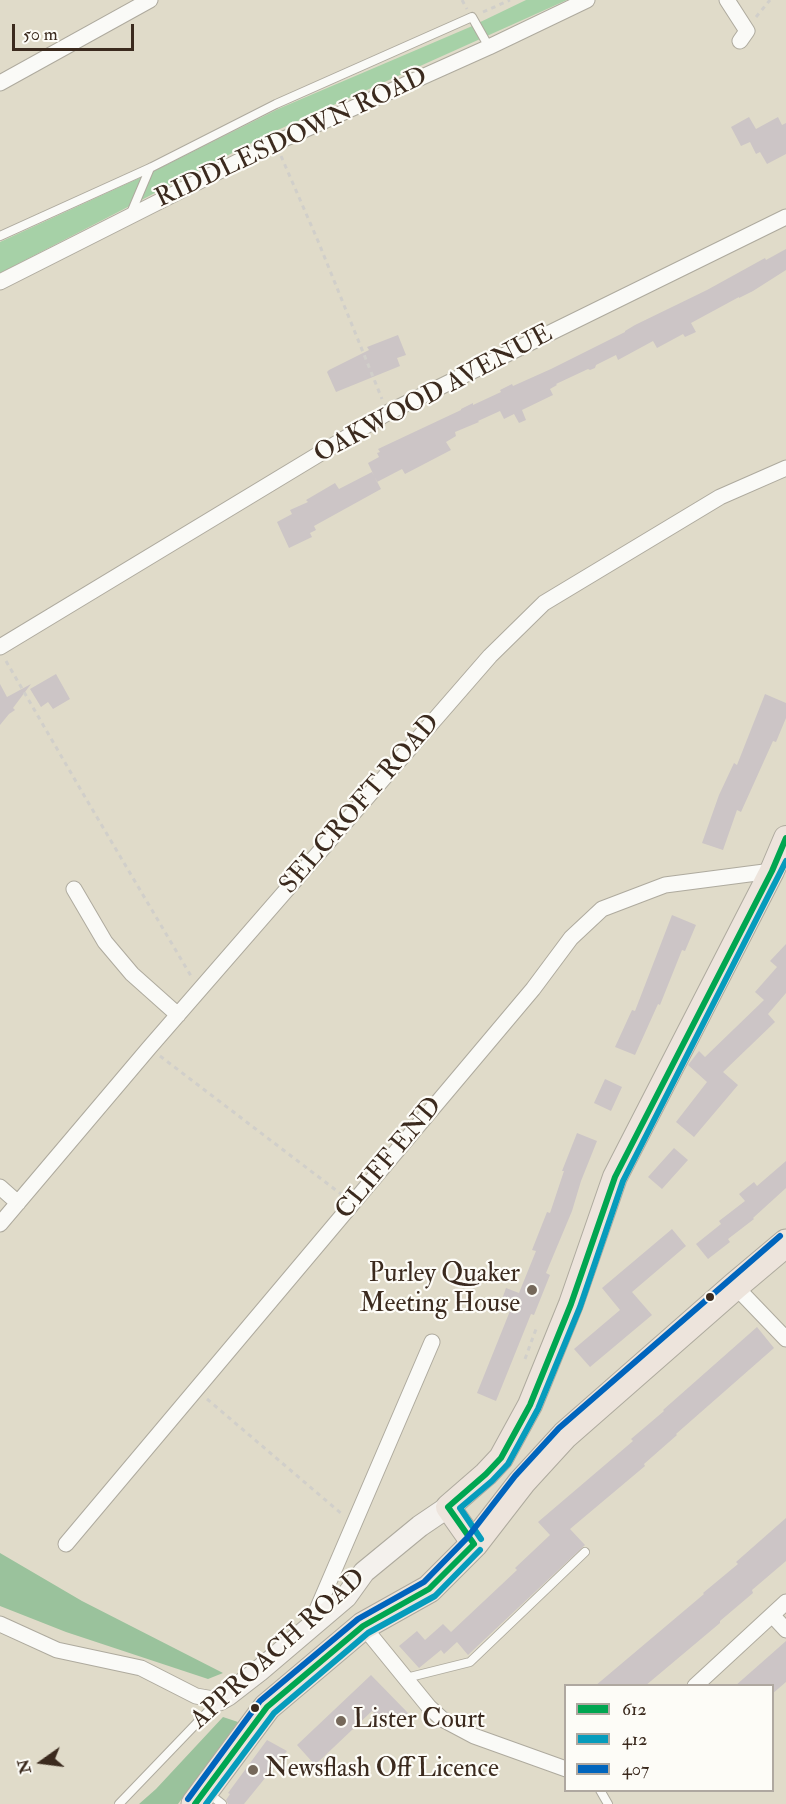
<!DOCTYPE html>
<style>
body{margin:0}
#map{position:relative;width:786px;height:1804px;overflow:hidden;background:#e0dbc9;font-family:"IM FELL Double Pica",serif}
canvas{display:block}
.legend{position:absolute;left:564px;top:1684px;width:210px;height:108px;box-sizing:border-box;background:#fdfcf7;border:2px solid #afa8a0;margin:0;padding:8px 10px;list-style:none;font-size:18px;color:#3b2a1e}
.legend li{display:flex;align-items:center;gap:12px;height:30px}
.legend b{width:30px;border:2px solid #afa8a0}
.north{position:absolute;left:12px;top:1732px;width:60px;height:60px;-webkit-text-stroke:4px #fdfcf7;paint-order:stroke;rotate:256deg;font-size:16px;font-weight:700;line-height:24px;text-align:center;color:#3b2a1e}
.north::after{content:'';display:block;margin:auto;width:21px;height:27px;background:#3b2a1e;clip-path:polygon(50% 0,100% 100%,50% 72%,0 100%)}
.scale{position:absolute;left:12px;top:24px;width:122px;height:27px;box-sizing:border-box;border:3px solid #3b2a1e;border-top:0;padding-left:8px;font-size:18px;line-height:21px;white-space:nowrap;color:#3b2a1e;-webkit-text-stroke:4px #fdfcf7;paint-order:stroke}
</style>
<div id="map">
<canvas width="786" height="1804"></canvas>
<ul class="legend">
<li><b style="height:8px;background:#00a651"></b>612</li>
<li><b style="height:8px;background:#069cbc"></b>412</li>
<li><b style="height:8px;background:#0065bd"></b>407</li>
</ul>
<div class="north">N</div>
<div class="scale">50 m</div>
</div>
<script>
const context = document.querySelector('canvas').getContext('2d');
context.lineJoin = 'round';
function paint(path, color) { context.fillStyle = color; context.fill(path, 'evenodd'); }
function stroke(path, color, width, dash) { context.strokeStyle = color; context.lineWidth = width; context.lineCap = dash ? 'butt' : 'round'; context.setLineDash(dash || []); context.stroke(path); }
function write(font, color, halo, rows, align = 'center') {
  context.font = font + ' "IM FELL Double Pica",serif'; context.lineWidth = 4.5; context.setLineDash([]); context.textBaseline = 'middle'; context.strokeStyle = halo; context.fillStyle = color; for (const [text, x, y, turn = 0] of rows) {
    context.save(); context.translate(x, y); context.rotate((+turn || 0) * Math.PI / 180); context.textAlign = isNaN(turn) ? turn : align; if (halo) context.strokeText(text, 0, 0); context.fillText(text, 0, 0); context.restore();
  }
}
paint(new Path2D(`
 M526,0H567L271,133L0,273V242L146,175L278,109L470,27Z`), '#a6d1a7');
paint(new Path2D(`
 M0,1553L82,1601L223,1673L208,1679L66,1632L0,1606Z
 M223,1717L238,1722L178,1804H139L156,1789Z`), '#9ac29c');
paint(new Path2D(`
 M749,117L756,129L778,117L782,125L786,123V154L767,164L760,152L756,154L750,142L741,146L731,127Z
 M786,249V270L753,291L739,298V297L691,323L696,332L685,337L683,334L657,348L653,341L618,360L616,355L596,365L595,368L590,370L588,369L556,384L557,385L550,389L553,395L522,410L526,420L519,423L514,414L504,419L500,411L478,421L479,422L455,432L456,436L446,442L451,450L405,474L402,469L377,482L368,463L379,457L377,453L380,452L378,449L461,410V409L473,403V405L501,392L500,390L512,384L513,386L551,369L625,332V331L635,325L707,290L765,258L766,260Z
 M398,335L406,355L397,358L400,366L336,392L327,372L329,370L369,350L367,347Z
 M372,472L381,489L314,526L316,530L310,533L312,537L289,548L277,522L292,514L290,510L308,502L306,500L335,483L339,489Z
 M56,674L70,699L53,709L48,702L41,707L30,689Z
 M0,684L7,697L31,684L13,708L15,710L9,714L0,725Z
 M765,694L786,703V718L776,742L773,741L741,812L737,810L723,850L702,843L719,795L734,763L737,765Z
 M672,915L696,925L685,951L682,950L660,1005L658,1004L635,1055L615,1047L632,1010L635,1011Z
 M786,944V993L768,1014L775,1022L723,1072L738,1085L694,1137L676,1122L707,1082L688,1065L699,1051L705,1057L764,1000L755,992L777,967L770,961Z
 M605,1079L622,1087L611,1111L594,1103Z
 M577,1133L597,1141L581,1181L572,1211L546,1273L550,1275L534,1315L531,1314L496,1401L477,1393L512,1306L501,1302L506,1288L519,1293L536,1251L532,1250L547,1212L550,1213L564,1171H562Z
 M674,1148L688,1160L662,1189L648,1177Z
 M786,1161V1188L753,1218L754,1219L728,1239L730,1242L708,1259L696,1244L721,1224L719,1221L745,1201L739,1194L754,1182L757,1186Z
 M672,1229L686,1246L632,1292L652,1315L590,1367L574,1349L620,1310L602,1288Z
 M757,1327L774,1348L676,1434L677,1435L644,1464L645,1466L570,1529L585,1545L468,1655L457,1642L444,1654L441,1650L419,1668L399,1646L417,1631L425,1640L443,1624L451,1632L517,1570L515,1568L550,1535L538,1522L633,1441L631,1439L664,1411L663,1410Z
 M786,1518V1561L752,1590L753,1593L720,1621V1623L645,1686H595L704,1594L703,1593L738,1564L736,1562Z
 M786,1641V1682L772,1694V1686H735Z
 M371,1675L408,1713L390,1730L372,1711L315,1765L297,1745Z
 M267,1740L287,1751L244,1804H228L226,1800L230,1794L228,1793Z`), '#ccc5c6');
const lane = new Path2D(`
 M131,213L150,168
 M0,236L150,168L276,104L472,17L489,47
 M406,1678L470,1662L585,1552
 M600,1790L608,1804
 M208,1793L222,1804
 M119,1804L218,1701`);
const street = new Path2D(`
 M727,0L747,31L740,41
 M0,83L150,0
 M0,282L275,143L489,47L587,0
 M0,647L387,413L786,217
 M74,889L105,942L132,974L178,1015
 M0,1187L18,1203
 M0,1224L149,1048L490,656L544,603L720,497L786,468
 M735,1286L786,1339
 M66,1544L533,989L571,938L602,909L665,885L772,871
 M772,1615L786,1630
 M0,1624L57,1650L141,1668L196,1696L219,1700
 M310,1626L432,1342
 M363,1626L429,1707L442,1719L474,1736L566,1769
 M695,1686L786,1602`);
const secondary = new Path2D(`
 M219,1700L228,1695L259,1671L346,1597L364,1572L420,1526L448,1507`);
const primary = new Path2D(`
 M474,1544L448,1507L486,1474L501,1458L530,1405L571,1304L615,1177L772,871L786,838`);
const highway = new Path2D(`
 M195,1804L267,1707L363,1626L429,1589L474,1544L522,1482L565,1435L735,1286L786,1243`);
stroke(lane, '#aeaa9e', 10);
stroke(street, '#aeaa9e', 17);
stroke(secondary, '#aeaa9e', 23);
stroke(primary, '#aeaa9e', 26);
stroke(highway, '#aeaa9e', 29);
stroke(new Path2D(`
 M462,0L467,9
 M483,12L510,0
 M756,17L770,0
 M281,156L318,241L382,399
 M6,661L85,797L191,976
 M160,1056L341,1194
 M525,1359L536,1329
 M207,1399L343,1515`), '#d1cfca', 3, [4.5, 4.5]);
stroke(lane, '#fafaf7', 8);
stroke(street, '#fafaf7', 15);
stroke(secondary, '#f4f1ed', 21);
stroke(primary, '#ede4dc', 24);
stroke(highway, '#ede4dc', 27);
stroke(new Path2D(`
 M474,1544L448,1507L486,1474L501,1458L530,1405L571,1304L615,1177L772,871L786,838
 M195,1804L267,1707L363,1626L429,1589L474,1544`), '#00a651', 6);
stroke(new Path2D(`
 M481,1539L460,1508L492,1481L508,1464L538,1409L580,1307L623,1181L786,861
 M206,1804L274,1713L368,1633L435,1596L480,1550`), '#069cbc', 6);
stroke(new Path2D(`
 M188,1799L260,1701L358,1619L424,1582L467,1538L515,1476L559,1428L780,1236`), '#0065bd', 6);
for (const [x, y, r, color] of [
 [532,1290,6,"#75685a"],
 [710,1297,5,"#3b2a1e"],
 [255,1708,5,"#3b2a1e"],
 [341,1721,6,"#75685a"],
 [253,1770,6,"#75685a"]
]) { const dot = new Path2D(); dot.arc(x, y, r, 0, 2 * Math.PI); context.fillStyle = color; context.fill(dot); stroke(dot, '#fdfcf7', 2); }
write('26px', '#3b2a1e', '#fdfcf7', [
 ["RIDDLESDOWN ROAD",292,139,-25],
 ["OAKWOOD AVENUE",434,395,-28],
 ["SELCROFT ROAD",361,805,-49],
 ["CLIFF END",390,1159,-50],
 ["APPROACH ROAD",279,1650,-42]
]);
write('26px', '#3b2a1e', '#fdfcf7', [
 ["Purley Quaker",520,1275,"right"],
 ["Meeting House",520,1305,"right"],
 ["Lister Court",353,1721],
 ["Newsflash Off Licence",265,1770]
], 'left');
</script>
